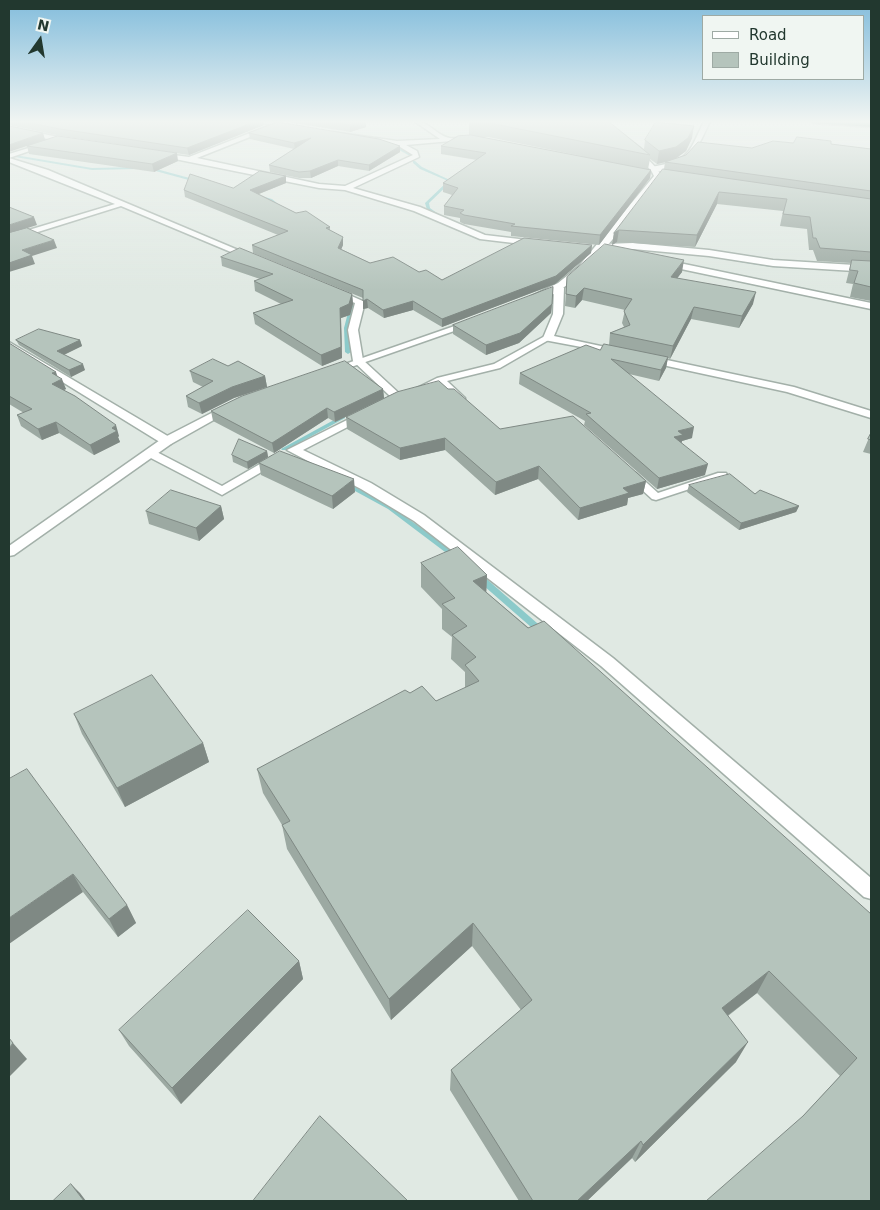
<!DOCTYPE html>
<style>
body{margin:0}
#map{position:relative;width:880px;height:1210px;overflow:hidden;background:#e0e9e3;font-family:"DejaVu Sans",sans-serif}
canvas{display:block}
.frame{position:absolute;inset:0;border:10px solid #22382f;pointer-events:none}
.legend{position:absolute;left:702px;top:15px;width:162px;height:65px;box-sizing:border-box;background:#f0f6f2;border:1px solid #9eaaa4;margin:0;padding:6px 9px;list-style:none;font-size:15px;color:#22382f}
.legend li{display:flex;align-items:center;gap:10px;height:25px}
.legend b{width:25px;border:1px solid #9eaaa4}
.north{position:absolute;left:15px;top:15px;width:50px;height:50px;-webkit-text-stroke:4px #f0f6f2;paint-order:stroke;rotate:13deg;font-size:14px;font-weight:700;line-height:20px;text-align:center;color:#22382f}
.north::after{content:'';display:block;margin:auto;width:18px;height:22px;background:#22382f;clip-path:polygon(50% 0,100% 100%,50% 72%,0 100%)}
</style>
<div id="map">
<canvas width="880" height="1210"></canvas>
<div class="frame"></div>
<ul class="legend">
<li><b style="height:6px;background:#fff"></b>Road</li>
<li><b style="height:14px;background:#b5c4bc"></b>Building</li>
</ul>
<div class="north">N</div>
</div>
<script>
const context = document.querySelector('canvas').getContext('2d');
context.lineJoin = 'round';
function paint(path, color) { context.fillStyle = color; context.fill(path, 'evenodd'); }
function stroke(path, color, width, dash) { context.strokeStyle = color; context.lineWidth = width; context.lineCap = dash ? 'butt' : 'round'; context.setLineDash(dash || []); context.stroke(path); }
paint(new Path2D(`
 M393,144L412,154L413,155L410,156L392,146Z
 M9,154L92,168L138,167L140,168L138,169L92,170L9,156Z
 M413,161H415L422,167L452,181L429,203L430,208L441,216V218H439L427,210L425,203L448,181L420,169L413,163Z
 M149,167L197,180L198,181L196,182L148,169Z
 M258,195L272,199L283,208L280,209L270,201L257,197Z
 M742,260L772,265L810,267L812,268L810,269L772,267L740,262V261Z
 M350,305L354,306L348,328L351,352L348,354L345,352L344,328Z
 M343,415L345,416V418L286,450H282L281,449Z
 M346,482L392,507L457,554L459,556L457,558H453L388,509L344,485L343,484Z
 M476,575H482L545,630L546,632L545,634H539L476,579L475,577Z`), '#8ccaca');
const service = new Path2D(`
 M545,336L552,338L500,368L447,381L465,398V402H459L439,384L422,391L417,388L437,378L494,364Z
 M632,472L636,473L658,493L718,473H726L727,475L726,477L656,500L652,499L628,477V473Z`);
const minor = new Path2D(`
 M254,121H268L295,127L292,129Z
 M414,121C429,121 437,136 450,138C458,139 467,135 474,139L406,145L417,151L419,157L353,188L420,207L485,235L536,241L540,244L539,246L480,239L414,211L345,190L319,188L155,155L158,153L189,157L268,126L270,129L197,158L319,184L345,186L413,155L397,145L335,135L333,132L397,141L440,139Z
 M704,121H710C698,148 686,175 651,171V167C690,160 688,155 704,121Z
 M9,127L73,140L76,142L73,144L9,131Z
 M45,143L50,144L9,158L48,170L257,258L250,260L121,206L9,241V236L115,204L9,162V154Z
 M633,243L709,250L773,260L871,266V272L773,266L709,256L633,249L604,250L600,247L604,244Z
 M665,260L871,303V309L662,265L661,263Z
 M559,285L564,288L563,314L554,336L624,351V355L544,340L543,338L553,314L554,288Z
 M332,290H338L365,302L358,330L363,360L402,396V400L390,406H382V402L391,397L353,361L348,330L355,303L332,294Z
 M9,342L171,438L173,441L171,444H163L9,349Z
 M648,356L794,387L871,411V418L787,392L644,361L643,359Z
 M363,412L369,415L367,417L303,450L371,483L424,515L613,658L871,878V899L864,897L601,666L414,521L361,489L287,450Z
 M151,449L222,486L272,457H280L282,460L222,495L147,456L145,453Z`);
const tertiary = new Path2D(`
 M631,151C642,150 656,167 662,176C643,203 566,307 532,300V296L558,283L578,267L654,176L651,170L631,153Z
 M469,321L477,323L334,373L330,374L325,371Z
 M231,403L235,404V408L171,444L14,555L9,556V546L163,438Z`);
const trunk = new Path2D(`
 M811,121L871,123V127L814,123Z`);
stroke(service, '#a3b0a9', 3);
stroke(minor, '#a3b0a9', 3);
stroke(tertiary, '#a3b0a9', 3);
stroke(trunk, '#c1c7c5', 3);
paint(service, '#fff');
paint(minor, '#fff');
paint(tertiary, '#fff');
paint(trunk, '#4c7e6b');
paint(new Path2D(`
 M9,121H263L264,125L189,155L61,136L9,125V126Z
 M281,121H366V127L350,132Z
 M608,121L644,149L645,140L692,138L686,151L676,158L793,143L831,144L871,149V301L850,297L853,284L846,283L851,263L817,261L813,250H809L807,229L780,226L783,211L717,204L695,247L617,242L612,245L682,272L677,278L753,304L739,328L691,319L670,359L668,358L666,368L659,381L629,374L692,438L682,441L681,443L705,475L657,489L584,425L585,421L519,384L520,373L600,350L609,345L610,333L624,327L622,323L625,310L582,300L575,308L565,306L567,277L612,245L614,233L664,169L665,162H666L657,164L650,159L648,169L651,170L650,178L599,245L511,236V232L464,224L460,222V218L444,215V206L452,195L443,192V183L477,160L441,154V146L469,135V122ZM481,137H488L586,157Z
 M43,133L45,140L178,161L154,172L29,154L27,146Z
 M249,133L400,152L369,171L338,166L311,178H299L270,172L269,165L294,149L250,139Z
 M286,176V183L259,194L296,213L330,227V231L343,245L341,249L370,263L419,272L442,280L592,245L591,253L555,284L442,327L413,310L384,318L368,308L363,309V298L253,253L252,245L278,235L185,197L184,190L233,188Z
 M221,257L352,294L353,304L350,315L341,318L342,358L322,366L255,324L253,313L281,304L255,291L254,281L260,279L222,266Z
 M552,304L551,313L519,343L486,355L453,334V325Z
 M16,340H80L82,346L64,355L85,370L71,377L19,345Z
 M9,343L57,376L66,389L64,390L119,436L118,437L120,442L94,455L59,433L42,440L21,426L17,415L24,413L9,404Z
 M228,366L265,376L267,387L234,398L202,414L188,407L186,396L203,387L193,382L190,371Z
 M383,389L384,398L448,389L500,429L646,481L643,494L628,498L627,505L578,520L538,479L495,495L445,450L400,460L347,429L346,417L375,403L335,422L328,418L274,453L213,421L211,411Z
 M871,433V454L863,452Z
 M267,451L268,457L248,469L233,462L232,455Z
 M259,463L355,492L333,509L261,475Z
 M689,485L755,494L799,506L796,512L739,530L687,492Z
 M221,506L224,519L199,541L149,524L146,511Z
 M421,563L487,575L486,592L871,914V1201L803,1116L840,1076L757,993L728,1016L736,1062L635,1162L632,1158L587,1201H519L450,1090L451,1070L521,1010L472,946L391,1020L287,849L282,825L263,793L257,769L410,693L436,701L465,688V672L451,659L452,637L442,629V609L421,587Z
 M74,714L203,743L209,762L125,807L82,734Z
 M9,779L127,905L136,923L118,937L83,892Z
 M299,961L303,979L181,1104L129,1046L119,1030Z`), '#9ca9a2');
paint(new Path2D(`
 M257,121H263L264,125L189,155L187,148Z
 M363,121H366V127L350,132V125Z
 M694,126L692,138L686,151L674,160L657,164L659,151Z
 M43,133L45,140L9,152V145Z
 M311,138L295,149L294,143Z
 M400,146V152L369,171V165Z
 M177,153L178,161L154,172L152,164Z
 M338,160V166L311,178L310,171Z
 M651,170L650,178L599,245L600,235Z
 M286,176V183L251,197L250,190Z
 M719,192L717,204L695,247L697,235Z
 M34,217L37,225L9,234V225Z
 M619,230L617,242L612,245L614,233Z
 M343,237V245L339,255L338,248Z
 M54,240L57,248L32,256L35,264L9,272V263L22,250Z
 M592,245L591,253L555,284L442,327V319Z
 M684,260L682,272L669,289L671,277Z
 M584,288L582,300L575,308L576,296Z
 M756,292L753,304L739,328L742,316Z
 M352,294L353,304L350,315L341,318L342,358L322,366L321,355L340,308Z
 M367,299L368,308L363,309V301Z
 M413,301V310L384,318L383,310Z
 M552,304L551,313L519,343L486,355V345Z
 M694,307L691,319L670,359L673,346Z
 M80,340L82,346L59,357L57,351Z
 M668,357L666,368L659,381L661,370Z
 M83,364L85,370L71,377L69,370Z
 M56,372L59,381L62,379L66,389L55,394L52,384V373Z
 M265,376L267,387L234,398L202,414L199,403L232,387Z
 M383,389L384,398L335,422L334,412Z
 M327,408L328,418L274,453L272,443Z
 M56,422L59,433L42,440L38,429Z
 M116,425L119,436L118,437L120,442L94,455L90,445Z
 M694,427L692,438L682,441L681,446L674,437L678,431Z
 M445,438V450L400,460V448Z
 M267,451L268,457L248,469L247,462Z
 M708,464L705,475L657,489L659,478Z
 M539,466L538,479L495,495L496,482Z
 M354,479L355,492L333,509L332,496Z
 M646,481L643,494L628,498L627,505L578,520L580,508L623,488Z
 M221,506L224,519L199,541L196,528Z
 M799,506L796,512L739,530L741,523Z
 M487,575L486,599L473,581Z
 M203,743L209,762L125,807L117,788Z
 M73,874L83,892L9,944V918Z
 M127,905L136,923L118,937L109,919Z
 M473,923L472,946L391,1020L389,999Z
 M299,961L303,979L181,1104L172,1088Z
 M769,971L757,993L711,1028L722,1008Z
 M748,1042L736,1062L635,1162L643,1145Z
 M13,1043L27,1059L9,1077V1048Z
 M641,1141L632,1158L587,1201H577Z
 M71,1184L80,1193L86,1201H84Z`), '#7f8984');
const building = new Path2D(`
 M20,121H257L187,148L60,129Z
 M324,121H363L350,125Z
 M471,121H608L650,155L489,123L469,122Z
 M278,122L379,139L400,146L369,165L338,160L310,171L299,172L269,165L311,138L294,143L249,133Z
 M656,122L694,126L688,138L676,147L659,151L645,140Z
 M9,126L43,133L9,145Z
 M471,135L651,170L600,235L511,226L515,224L464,215L460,213L464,210L444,206L458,188L443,183L486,153L441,146L458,136Z
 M58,136L177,153L152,164L27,146Z
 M797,137L831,141V144L871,149V191L665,162L686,155L698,142L752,148L773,141L793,143Z
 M663,169L871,199V252L820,248L816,238H813L810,217L783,214L787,199L719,192L697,235L619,230L614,233Z
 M260,171L286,176L250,190L296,213L306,211L330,227L326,228L343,237L338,248L370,263L393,257L419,272L426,270L442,280L524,238L592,245L556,276L442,319L413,301L383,310L367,299L363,301V290L252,245L288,231L184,190L190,174L233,188Z
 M9,207L34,217L9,225Z
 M27,228L54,240L22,250L32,255L9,263V233Z
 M605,244L684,260L671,277L756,292L742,316L694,307L673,346L610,333L630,325L624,311L632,299L584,288L576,296L566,294L567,277Z
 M240,248L352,294L349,304L340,308L341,347L321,355L253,313L293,300L254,281L273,274L221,257Z
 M852,260L871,261V287L854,283L858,271L850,270Z
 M553,287L552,304L520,333L486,345L453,325Z
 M39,329L80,340L57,351L83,364L69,370L16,340Z
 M9,343L56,372L52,373L62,379L52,384L75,396L116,425L112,428L117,431L90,445L56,422L38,429L17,415L32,409L9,396Z
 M604,344L668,357L661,370L611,359L694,427L678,431L683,435L674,437L708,464L659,478L586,414L591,413L520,373L586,345L600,350Z
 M213,359L228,366L238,361L265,376L232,387L199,403L186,396L213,381L190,371Z
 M345,361L383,389L334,412L327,408L272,443L211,411L242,396Z
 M439,381L448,389H454L500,429L573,416L646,481L623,488L629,493L580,508L539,466L496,482L445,438L400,448L346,417L397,392Z
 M871,433V440L868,439Z
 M239,439L267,451L247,462L232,455Z
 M280,451L354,479L332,496L259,463Z
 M730,474L755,494L760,490L799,506L741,523L689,485Z
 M171,490L221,506L196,528L146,511Z
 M458,547L487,575L473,581L528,628L544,621L871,914V1201H706L803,1116L857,1058L769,971L722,1008L748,1042L643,1145L641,1141L577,1201H533L451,1070L532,1000L473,923L389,999L282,825L290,821L257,769L405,690L410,693L422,686L436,701L479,681L465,665L476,657L452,635L467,626L442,604L455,598L421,563Z
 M152,675L203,743L117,788L74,714Z
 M27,769L127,905L109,919L73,874L9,918V779Z
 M248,910L299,961L172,1088L119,1030Z
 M9,1038L13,1043L9,1048Z
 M320,1116L408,1201H253Z
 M71,1184L84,1201H53Z`);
paint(building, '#b5c4bc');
stroke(building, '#7f8984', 1);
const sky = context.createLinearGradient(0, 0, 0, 290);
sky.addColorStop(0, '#83bddc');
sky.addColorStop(0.42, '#f1f5f2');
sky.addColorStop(1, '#f1f5f200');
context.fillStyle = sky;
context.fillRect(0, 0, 880, 290);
</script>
